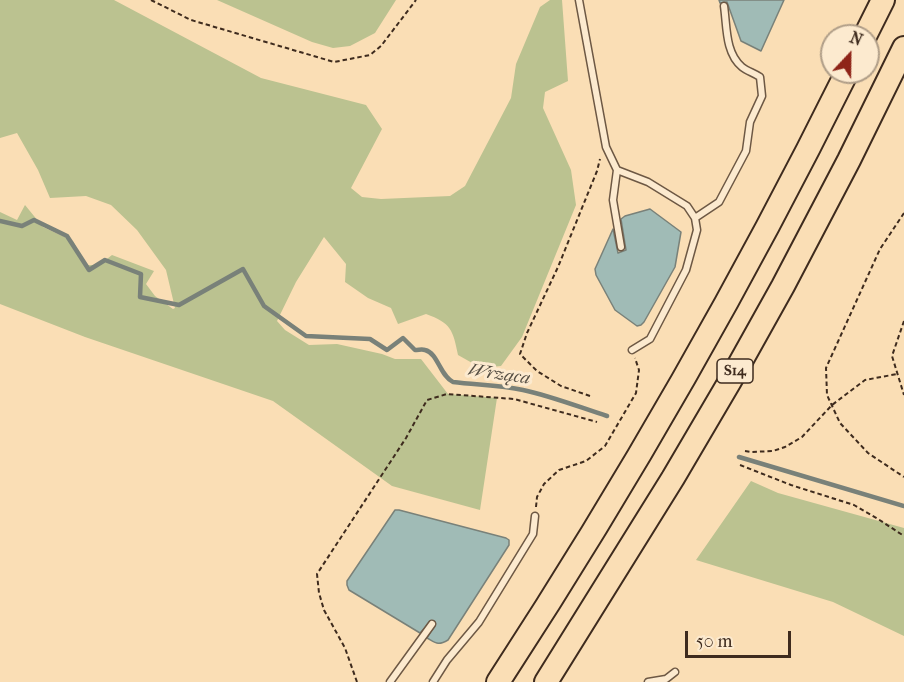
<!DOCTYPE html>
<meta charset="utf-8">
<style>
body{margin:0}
#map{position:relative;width:904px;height:682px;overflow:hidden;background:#fadeb5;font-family:"IM FELL French Canon",serif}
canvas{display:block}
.north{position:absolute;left:820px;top:24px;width:60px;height:60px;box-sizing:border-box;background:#fceacf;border:2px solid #b09e88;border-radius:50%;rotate:22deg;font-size:16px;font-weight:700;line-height:24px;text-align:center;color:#3e2b1e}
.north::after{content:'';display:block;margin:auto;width:21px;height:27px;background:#8f2418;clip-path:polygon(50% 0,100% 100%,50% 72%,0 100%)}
.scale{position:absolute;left:685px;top:631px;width:106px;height:27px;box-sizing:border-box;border:3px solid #3e2b1e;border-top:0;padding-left:8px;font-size:18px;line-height:21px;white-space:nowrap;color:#3e2b1e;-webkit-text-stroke:4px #fceacf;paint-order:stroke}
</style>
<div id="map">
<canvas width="904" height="682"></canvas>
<div class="north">N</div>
<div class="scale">50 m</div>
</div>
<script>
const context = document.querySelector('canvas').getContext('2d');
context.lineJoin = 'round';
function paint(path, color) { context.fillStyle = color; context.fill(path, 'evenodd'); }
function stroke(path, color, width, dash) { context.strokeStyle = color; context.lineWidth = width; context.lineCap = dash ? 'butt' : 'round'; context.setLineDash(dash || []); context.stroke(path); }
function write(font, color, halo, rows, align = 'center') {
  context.font = font + ' "IM FELL French Canon",serif'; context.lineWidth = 6; context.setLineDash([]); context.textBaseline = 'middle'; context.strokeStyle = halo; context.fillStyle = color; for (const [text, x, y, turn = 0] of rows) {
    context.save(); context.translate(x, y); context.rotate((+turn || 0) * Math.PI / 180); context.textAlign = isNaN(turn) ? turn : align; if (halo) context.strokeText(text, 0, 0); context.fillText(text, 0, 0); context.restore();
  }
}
paint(new Path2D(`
 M0,0H114L261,78L366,105L382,129L351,188L362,197L381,199L450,196L465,186L511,98L516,64L540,7L550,0H562L568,81L545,92L543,108L571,170L576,205L522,337L501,366L481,368L458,355C453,330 451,323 426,314L398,324L391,308L368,298L345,282L346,264L324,237L296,282L277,321L285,330L309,345L337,344L382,354L395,359H421L448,394L497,398L480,510L392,486L273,401L85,337L0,304V212L17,220L25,205L43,227L73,241L86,265H99L112,255L154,271L146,284L155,296L173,309L175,308L166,270L137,230L111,205L86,196L50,198L38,170L17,133L0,138Z
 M217,0H396L375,33L350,46L333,48L312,42Z
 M751,481L778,493L904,528V636L833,602L696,560Z`), '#bbc290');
const water = new Path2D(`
 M719,0H784L761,51L741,41L727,2L720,3Z
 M650,209L681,232L675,267L644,322L641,325L637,326L615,310L596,275L595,269L613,229L618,253L626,250L621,219L625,216Z
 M395,510H399L506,538L509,540V545L448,640C438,646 436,643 427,638L435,624L431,621L420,633L349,590L347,585V581Z`);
paint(water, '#a0bbb6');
stroke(water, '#798179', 1.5);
stroke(new Path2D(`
 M0,221L22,226L34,220L67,236L89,270L105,260L141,274L140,297L179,305L243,269L264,306L306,336L370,339L387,350L403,338L415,350C419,350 422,349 425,350C438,353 440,376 453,382C476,385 500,385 523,390C551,396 579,407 607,416
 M739,457L904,506`), '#798179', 4.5);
const lane = new Path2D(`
 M579,0L606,147L617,170L613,200L621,247
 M617,170L648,182L687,206L695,218L697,230L686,270L650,339L632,350
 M695,218L719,202L746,151L750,122L762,96L760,77C754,73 747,71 742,67C725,53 727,26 724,6
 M390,682L432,624
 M433,682L447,660L479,622L533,534L535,516
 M648,682L666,679L675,672`);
const highway = new Path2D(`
 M865,36L883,0
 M498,682C626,486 743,282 847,72
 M546,682L673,478L730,381L783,286L849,160L904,48`);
stroke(lane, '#6d5844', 9);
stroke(highway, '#3e2b1e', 26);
stroke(new Path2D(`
 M151,0L191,20L334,62L370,55L381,46L416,0
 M904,213L880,249L826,368L827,395L840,423L868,453L904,477
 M904,321L892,356L904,395
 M590,396L561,386L537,371L520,354L527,333L558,267L597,171L600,159
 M745,451L752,452L773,451L785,447L802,437L832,405L865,380L897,374
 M740,465L791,485L854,505L878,519L904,536
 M536,507L537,497L544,484L559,470L586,461L605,446L636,393L639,370L635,358
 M357,682L345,648L324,610L319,593L317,574L406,438L427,400L447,394L514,399L597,422`), '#3e2b1e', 2, [4.5, 3]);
stroke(lane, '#fceacf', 6);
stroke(highway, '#fadeb5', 22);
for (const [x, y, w] of [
 [735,371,36]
]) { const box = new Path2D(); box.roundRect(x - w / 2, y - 12, w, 24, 4.5); context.fillStyle = '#fceacf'; context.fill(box); stroke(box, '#3e2b1e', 1.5); }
write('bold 15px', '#3e2b1e', null, [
 ["S14",735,371]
]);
write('italic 18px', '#564f44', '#fceacf', [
 ["Wrząca",499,375,8]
]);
</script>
